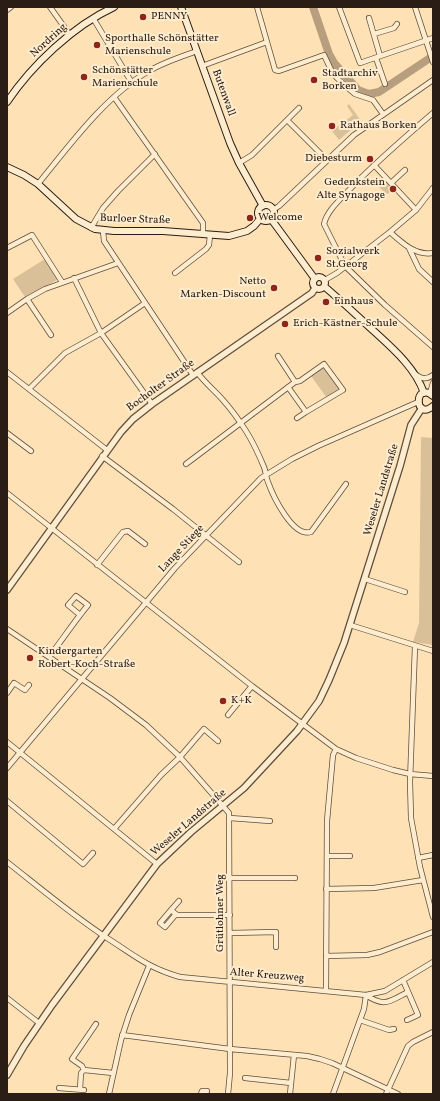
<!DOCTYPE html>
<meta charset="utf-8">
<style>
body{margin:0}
#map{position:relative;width:440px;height:1101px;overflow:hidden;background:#fee1b4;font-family:Vollkorn,serif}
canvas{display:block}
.frame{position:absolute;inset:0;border:8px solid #2a1d16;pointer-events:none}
</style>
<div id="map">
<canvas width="440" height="1101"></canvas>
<div class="frame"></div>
</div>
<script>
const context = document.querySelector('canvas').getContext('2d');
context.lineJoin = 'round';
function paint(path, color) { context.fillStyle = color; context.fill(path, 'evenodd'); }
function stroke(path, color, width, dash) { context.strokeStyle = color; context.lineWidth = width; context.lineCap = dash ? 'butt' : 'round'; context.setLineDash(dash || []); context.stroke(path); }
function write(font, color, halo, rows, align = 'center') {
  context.font = font + ' Vollkorn,serif'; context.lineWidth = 4; context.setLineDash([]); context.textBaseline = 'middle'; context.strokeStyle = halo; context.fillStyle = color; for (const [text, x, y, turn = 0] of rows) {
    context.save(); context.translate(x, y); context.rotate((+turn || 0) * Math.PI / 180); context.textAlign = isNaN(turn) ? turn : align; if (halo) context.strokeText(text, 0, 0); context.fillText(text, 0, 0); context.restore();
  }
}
paint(new Path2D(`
 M349,104L361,121L339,140L332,131L353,115L347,106Z
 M385,180L393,188L388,194L385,193L379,187Z
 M45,259L57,278V280L25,297L13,279Z
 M321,368L327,369L339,388L337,391L327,398L311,376Z
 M421,437L433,438V645L413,642L419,623Z`), '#dac099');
stroke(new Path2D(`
 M313,7L329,54L334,63L358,90L369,94L379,92L433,56`), '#b69e7e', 8);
const minor = new Path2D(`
 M50,7L70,35
 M257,7L275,70L279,71L324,55L333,74L343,84L355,94L373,100L383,114
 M339,7L360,63L433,38
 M415,7L433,62
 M7,10L11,7
 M93,18L132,83
 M369,18L380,56
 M374,34L394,28L397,24
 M376,58L385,84
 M202,66L267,42
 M114,97L203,223V234
 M433,113C405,137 377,161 351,188C342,198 327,210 324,224L345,266L385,305L433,347
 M288,121L327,160
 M239,163L252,155L299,108
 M374,165L416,210
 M391,183L405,170
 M38,184C69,146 106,95 149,71C164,62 180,57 197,51
 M273,210L279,206L354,135L433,80
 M91,228L103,208L118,191L155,154
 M103,231L104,241L193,375
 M390,232C402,243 416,256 433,253
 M7,248L32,235L62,282
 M409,248L419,269L433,282
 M175,273L206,249L209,245L210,235
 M74,278L101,333L152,404
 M325,280L337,273L390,232L416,210L433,188
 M27,299L51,335
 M7,313L27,299L45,289L118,263
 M278,356L295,382
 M7,372L107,450
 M197,372C204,382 214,390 222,399C231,409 239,420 246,431C253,442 259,455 264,467C266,472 266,478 268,482C273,496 293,538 311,532L346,484
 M415,374C422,379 426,380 433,375
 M29,389L65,353L101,333L145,303
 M430,393L433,383
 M297,418L306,412
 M7,433L31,451
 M102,456L173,509L239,562
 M186,464L295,382L300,381L324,364L343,390L306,412L288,387
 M7,493L252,686L336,749L356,758L393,770L410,774L433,776
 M97,565L123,532L128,531L145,544
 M365,579L405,592
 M350,625L433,651
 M7,629L110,698L146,725L180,757L229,813L230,1073L228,1094
 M415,646L410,782L411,818L420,867L433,917
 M49,657C62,640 74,622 88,605L76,596L68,605L80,615
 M7,693L14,683L25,690L29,685
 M228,715L252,686
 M7,742L157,864
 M7,768L175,568L261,478L292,459L318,446L418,402
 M7,801L83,864L93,853
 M230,818L270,821
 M114,829L161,775L180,757L204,729L218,741
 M327,856H350
 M418,858L433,855
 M7,862C40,888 72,915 107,938C134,955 148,968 180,977L366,995L385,991L433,962
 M230,878H295
 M326,889L374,888L423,880
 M179,901L171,910L177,915H230
 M171,910L160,923L165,927L176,914
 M230,933L276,932V947
 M326,956L367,955L380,952L433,932
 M403,980L418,1015L407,1020
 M326,991L327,821L333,755L336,749
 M366,995C385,1008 390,1001 408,992
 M7,998L39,1023
 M360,1020L389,1030L394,1029
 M96,1024L72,1059L82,1066L84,1070L113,1073
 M122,1035L230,1049L307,1056L320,1059L332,1063L398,1094
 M245,1078L291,1083
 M59,1088L84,1090
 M80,1089L81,1073L84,1070
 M109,1094L121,1040L129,1015L149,966
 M201,1094L202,1091H207
 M290,1094L294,1055
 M333,1094L364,1009L366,995
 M386,1094L408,1046L413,1042L433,1032`);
const tertiary = new Path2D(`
 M7,590L121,432L133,419L152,404L312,293L315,288
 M7,1075L24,1046L52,1005L157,864L191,832L244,788L297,731L319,701L329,680L344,643L400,466L411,425L422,408`);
const secondary = new Path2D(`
 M181,7L230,143L239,163L263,206
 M7,102C32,65 73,26 114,7
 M7,167L24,175L38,184L76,219L95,229L114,231H163L229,236L247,231L254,226L260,219
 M258 213a8 8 0 1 1 16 0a8 8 0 1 1-16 0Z
 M271,219L315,279
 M313 283a6 6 0 1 1 12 0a6 6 0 1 1-12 0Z
 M325,287C338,298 351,310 364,322C386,343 414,364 424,393
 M433,396C414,380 414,422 433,406`);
stroke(minor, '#5f4e3e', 6);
stroke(tertiary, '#5f4e3e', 8);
stroke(secondary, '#2a1d16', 8);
stroke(minor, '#feecce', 4.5);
stroke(tertiary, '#feecce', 5.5);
stroke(secondary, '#feecce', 6);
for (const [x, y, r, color] of [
 [143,17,4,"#8f2418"],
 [97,45,4,"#8f2418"],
 [84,77,4,"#8f2418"],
 [314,80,4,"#8f2418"],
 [332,126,4,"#8f2418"],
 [370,159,4,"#8f2418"],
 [393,189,4,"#8f2418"],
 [250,218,4,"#8f2418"],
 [318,258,4,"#8f2418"],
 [274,288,4,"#8f2418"],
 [326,302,4,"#8f2418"],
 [285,324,4,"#8f2418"],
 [30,658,4,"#8f2418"],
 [223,701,4,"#8f2418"]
]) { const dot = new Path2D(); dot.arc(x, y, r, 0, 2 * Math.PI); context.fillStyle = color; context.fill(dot); stroke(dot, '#feecce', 1.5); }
write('11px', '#2a1d16', '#feecce', [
 ["PENNY",151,17],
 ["Sporthalle Schönstätter",105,39],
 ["Marienschule",105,52],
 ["Schönstätter",92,71],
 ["Marienschule",92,84],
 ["Stadtarchiv",322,74],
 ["Borken",322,87],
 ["Rathaus Borken",340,126],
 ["Diebesturm",362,159,"right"],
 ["Gedenkstein",385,183,"right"],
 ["Alte Synagoge",385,196,"right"],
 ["Welcome",258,218],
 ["Sozialwerk",326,252],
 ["St.Georg",326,265],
 ["Netto",266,282,"right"],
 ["Marken-Discount",266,295,"right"],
 ["Einhaus",334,302],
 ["Erich-Kästner-Schule",293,324],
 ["Kindergarten",38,652],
 ["Robert-Koch-Straße",38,665],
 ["K+K",231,701]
], 'left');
write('11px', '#2a1d16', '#feecce', [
 ["Nordring",49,41,-42],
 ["Butenwall",223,93,70],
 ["Burloer Straße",135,220,2],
 ["Bocholter Straße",161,386,-36],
 ["Weseler Landstraße",382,490,-73],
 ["Lange Stiege",182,549,-47],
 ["Weseler Landstraße",189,823,-41],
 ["Grütlohner Weg",221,913,-90],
 ["Alter Kreuzweg",267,976,5]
]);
</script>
